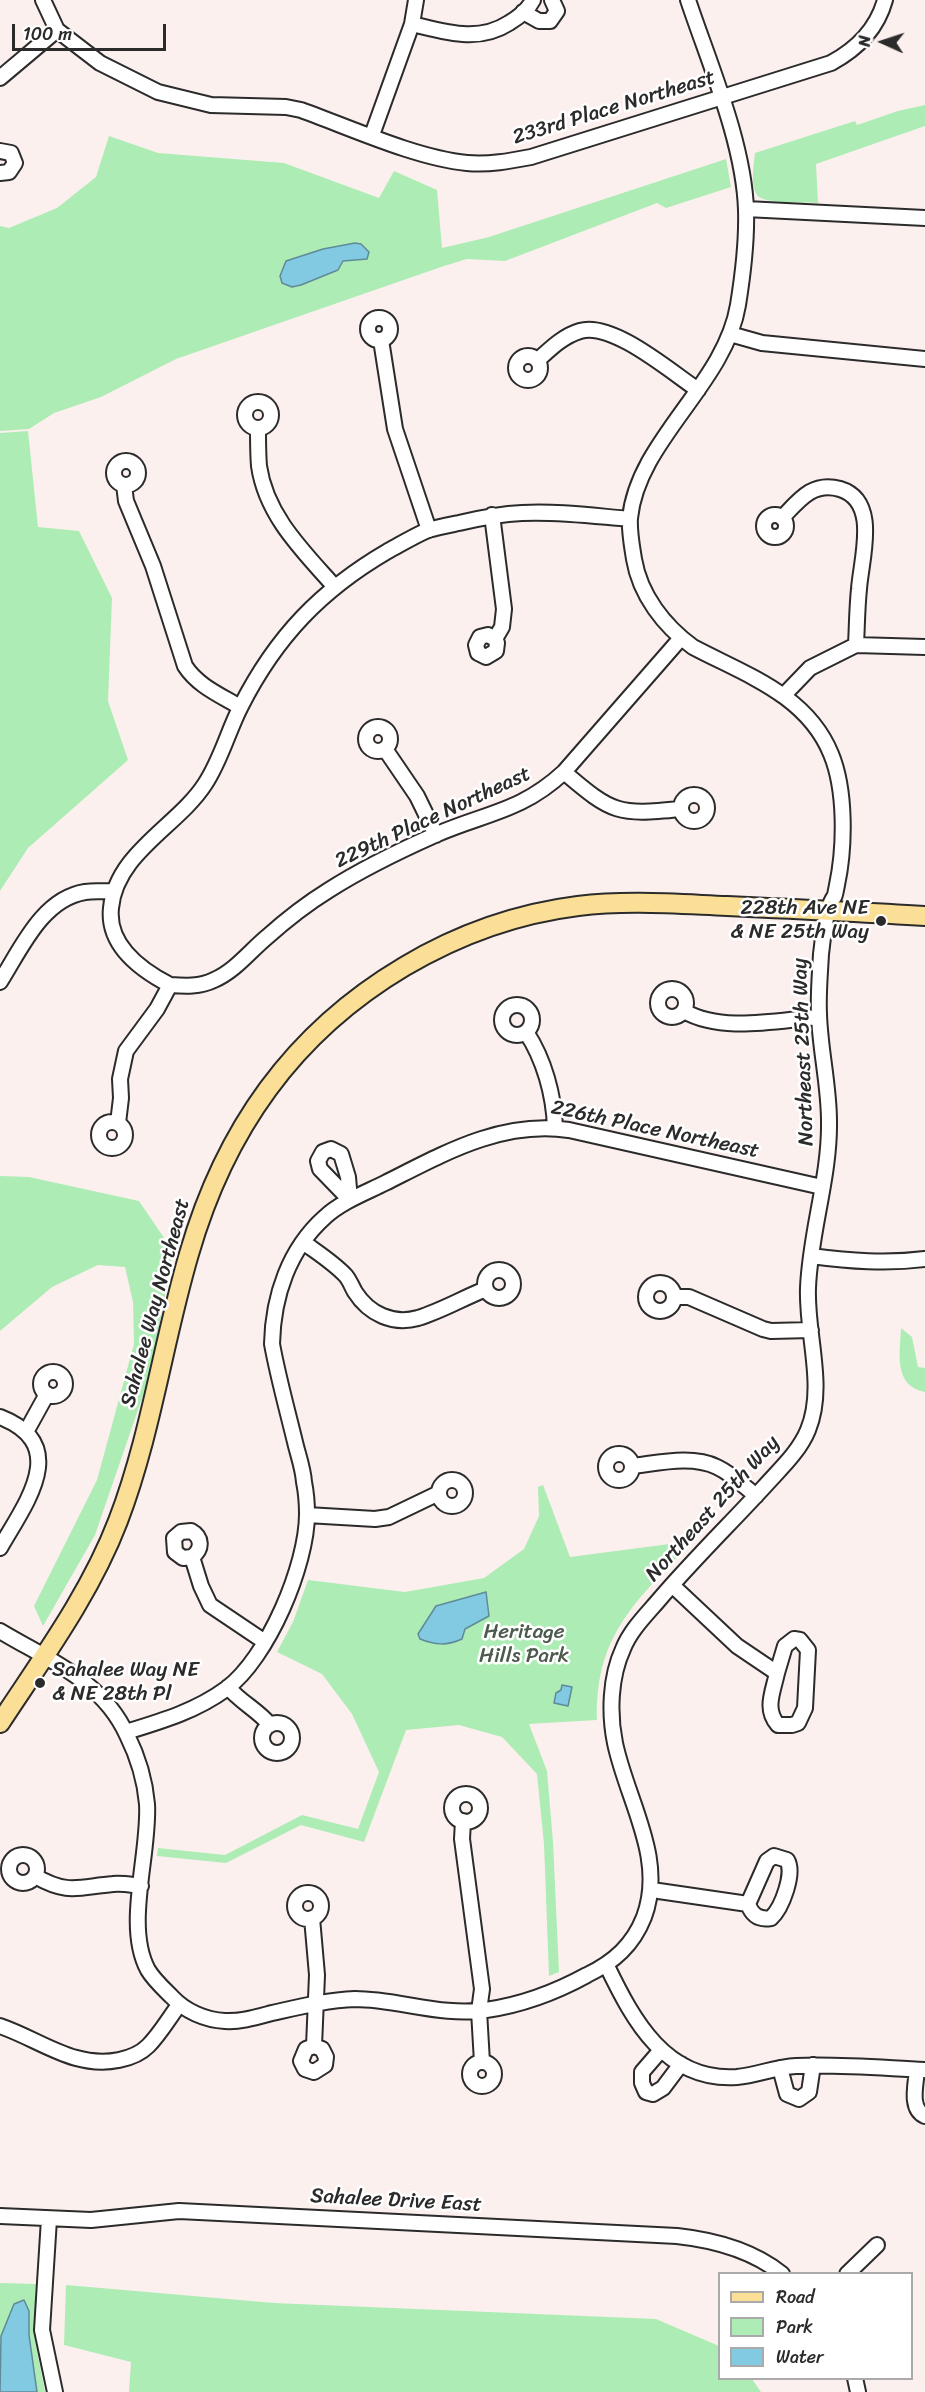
<!DOCTYPE html>
<style>
body{margin:0}
#map{position:relative;width:925px;height:2392px;overflow:hidden;background:#fcf0ee;font-family:Sriracha,sans-serif}
canvas{display:block}
.legend{position:absolute;left:718px;top:2272px;width:195px;height:108px;box-sizing:border-box;background:#fff;border:2px solid #aaa;margin:0;padding:8px 10px;list-style:none;font-size:18px;color:#2b2b2b}
.legend li{display:flex;align-items:center;gap:12px;height:30px}
.legend b{width:30px;border:2px solid #aaa}
.north{position:absolute;left:853px;top:12px;width:60px;height:60px;-webkit-text-stroke:4px #fff;paint-order:stroke;rotate:273deg;font-size:16px;font-weight:700;line-height:24px;text-align:center;color:#2b2b2b}
.north::after{content:'';display:block;margin:auto;width:21px;height:27px;background:#2b2b2b;clip-path:polygon(50% 0,100% 100%,50% 72%,0 100%)}
.scale{position:absolute;left:12px;top:24px;width:154px;height:27px;box-sizing:border-box;border:3px solid #2b2b2b;border-top:0;padding-left:8px;font-size:18px;line-height:21px;white-space:nowrap;color:#2b2b2b;-webkit-text-stroke:4px #fff;paint-order:stroke}
</style>
<div id="map">
<canvas width="925" height="2392"></canvas>
<ul class="legend">
<li><b style="height:8px;background:#fbdf96"></b>Road</li>
<li><b style="height:16px;background:#adecb4"></b>Park</li>
<li><b style="height:16px;background:#81cae1"></b>Water</li>
</ul>
<div class="north">N</div>
<div class="scale">100 m</div>
</div>
<script>
const context = document.querySelector('canvas').getContext('2d');
context.lineJoin = 'round';
function paint(path, color) { context.fillStyle = color; context.fill(path, 'evenodd'); }
function stroke(path, color, width, dash) { context.strokeStyle = color; context.lineWidth = width; context.lineCap = dash ? 'butt' : 'round'; context.setLineDash(dash || []); context.stroke(path); }
function write(font, color, halo, rows, align = 'center') {
  context.font = font + ' Sriracha,sans-serif'; context.lineWidth = 5; context.setLineDash([]); context.textBaseline = 'middle'; context.strokeStyle = halo; context.fillStyle = color; for (const [text, x, y, turn = 0] of rows) {
    context.save(); context.translate(x, y); context.rotate((+turn || 0) * Math.PI / 180); context.textAlign = isNaN(turn) ? turn : align; if (halo) context.strokeText(text, 0, 0); context.fillText(text, 0, 0); context.restore();
  }
}
paint(new Path2D(`
 M925,105V126L816,164L818,203C806,202 764,205 757,195C750,184 754,165 755,153L855,121L857,125L898,111Z
 M109,136L158,153L284,163L379,198L394,171L437,190L442,248L489,237L726,159L731,187L666,208L657,203L505,261L467,259L441,267L176,359L101,397L54,413L29,429L0,431V226L9,228L57,208L96,177Z
 M28,431L38,527L79,531L112,598L108,701L128,760L28,848L0,891V433Z
 M0,1176L29,1177L139,1201L173,1251L151,1372L95,1535L43,1626L34,1606L97,1480L134,1344L133,1302L125,1267L98,1265L52,1287L0,1331Z
 M901,1328L912,1337L918,1367L925,1368V1392C893,1386 900,1353 901,1328Z
 M543,1485L570,1557L677,1543L684,1550C632,1605 595,1639 597,1720L529,1724L547,1771L553,1842L559,1972L549,1976L544,1844L537,1774L502,1737L459,1725L406,1730L364,1842L301,1825L226,1863L157,1856L158,1848L225,1855L302,1815L358,1829L379,1772L352,1714L322,1674L277,1652L293,1622L308,1580L405,1592L484,1578L524,1549L539,1516L538,1487Z
 M0,2283L36,2284L35,2341L45,2392H0Z
 M66,2285L274,2303L656,2319L719,2346L720,2378L752,2379L761,2392H129L131,2362L64,2345Z`), '#adecb4');
const water = new Path2D(`
 M355,243L361,244L369,252L367,259L343,261L338,270L301,285L292,287L282,283L280,276L286,261L323,249Z
 M486,1592L489,1616L465,1629L462,1639C447,1646 435,1645 420,1639L418,1634L436,1606Z
 M562,1685L572,1687L568,1706L554,1703L556,1693L561,1690Z
 M24,2300L29,2311V2335L37,2392H0L1,2336L14,2304Z`);
paint(water, '#81cae1');
stroke(water, '#5f8a98', 1.5);
const minor = new Path2D(`
 M43,0L57,30L100,63L158,92L211,105L286,107L301,110C351,128 416,158 467,163C489,165 510,161 531,157L831,63C857,49 877,29 885,0
 M523,12L539,21H550L557,11L552,0
 M412,24C446,32 478,43 509,23C519,17 528,10 533,0
 M0,78L57,30
 M372,135L412,24L416,0
 M0,151L11,153L15,163L9,172L0,173
 M746,209L925,218
 M368 329a11 11 0 1 1 22 0a11 11 0 1 1-22 0Z
 M730,334L762,343L925,359
 M381,340L395,429L429,530
 M516 368a12 12 0 1 1 24 0a12 12 0 1 1-24 0Z
 M538,360C550,349 563,336 580,331C612,321 671,372 698,390
 M245 415a13 13 0 1 1 26 0a13 13 0 1 1-26 0Z
 M258,429C258,441 258,454 259,466C266,515 302,550 334,586
 M114 473a12 12 0 1 1 24 0a12 12 0 1 1-24 0Z
 M124,485L126,501L153,566L185,666C198,686 220,695 240,707
 M492,515L504,609L502,627L495,639L497,643L496,651L486,657L478,653L476,645L480,637L488,635L495,639
 M764 526a11 11 0 1 1 22 0a11 11 0 1 1-22 0Z
 M782,518C799,500 813,481 840,489C880,501 861,559 859,589C857,608 857,626 856,645
 M784,695L810,668L856,645L925,647
 M366 739a12 12 0 1 1 24 0a12 12 0 1 1-24 0Z
 M385,749L417,796L436,835
 M564,772C613,814 618,815 681,809
 M681 808a13 13 0 1 1 26 0a13 13 0 1 1-26 0Z
 M0,982C21,949 42,899 85,892C95,891 105,891 114,891
 M170,985C139,969 107,945 111,908C116,853 178,826 205,784C221,760 228,731 241,706C276,637 321,590 388,551C401,544 414,536 428,530C438,527 449,525 459,523C480,518 500,514 522,513C557,511 594,516 630,519
 M658 1003a14 14 0 1 1 28 0a14 14 0 1 1-28 0Z
 M502 1020a15 15 0 1 1 30 0a15 15 0 1 1-30 0Z
 M684,1011C722,1033 777,1020 819,1017
 M526,1032C544,1059 554,1095 555,1128
 M99 1135a13 13 0 1 1 26 0a13 13 0 1 1-26 0Z
 M118,1123L121,1098L120,1079L126,1051L157,1009L170,985C185,986 200,987 214,980C235,971 250,951 267,937C286,920 308,903 329,890C362,869 399,851 435,835C485,813 521,812 564,772L681,638
 M331,1149L341,1154L348,1177L350,1200L320,1169L318,1161L323,1152Z
 M303,1242C318,1253 334,1263 346,1276C350,1281 352,1287 355,1292C369,1314 393,1325 418,1318C441,1311 463,1298 486,1289
 M811,1256C850,1261 886,1264 925,1259
 M485 1284a14 14 0 1 1 28 0a14 14 0 1 1-28 0Z
 M646 1297a14 14 0 1 1 28 0a14 14 0 1 1-28 0Z
 M675,1297H689L763,1329L771,1331L811,1330
 M41 1384a12 12 0 1 1 24 0a12 12 0 1 1-24 0Z
 M0,1417C72,1445 25,1504 0,1548
 M26,1432L47,1394
 M606 1467a13 13 0 1 1 26 0a13 13 0 1 1-26 0Z
 M632,1466C659,1463 692,1455 717,1467C732,1474 744,1486 756,1496
 M439 1493a13 13 0 1 1 26 0a13 13 0 1 1-26 0Z
 M307,1515L375,1519L389,1517L439,1493
 M192,1557L183,1558L175,1552L174,1538L181,1532L191,1531C202,1537 203,1549 192,1557L201,1586L210,1605L265,1642
 M672,1585L737,1646L777,1673C773,1692 764,1709 778,1725H792L798,1723L805,1708L808,1650L800,1640L794,1639L785,1646L777,1673
 M0,1631C48,1660 102,1680 127,1735C137,1755 145,1781 147,1804C150,1853 124,1926 148,1970C154,1980 164,1989 172,1997C185,2011 205,2020 225,2021C241,2022 257,2017 272,2013C299,2007 327,2000 355,1999C398,1999 443,2017 486,2010C521,2005 556,1992 587,1975C614,1962 633,1945 644,1917C666,1858 627,1801 615,1743C609,1714 610,1677 623,1649C630,1631 645,1616 658,1601C692,1561 729,1525 764,1487C780,1469 799,1452 808,1430C826,1386 806,1334 808,1288C810,1232 830,1177 829,1121C829,1085 820,1050 819,1014C818,994 820,974 821,954C823,939 824,921 829,907C837,888 833,905 837,885C845,847 846,790 831,754C807,695 746,675 693,647C664,626 640,595 634,559C632,546 629,531 630,518C638,440 725,384 738,305C743,274 747,241 746,210C744,143 709,63 688,0
 M228,1687C240,1702 258,1710 270,1725
 M262 1738a15 15 0 1 1 30 0a15 15 0 1 1-30 0Z
 M126,1732C162,1721 196,1711 226,1689C268,1658 307,1565 307,1514C307,1503 306,1492 304,1482C303,1468 298,1455 295,1442C287,1409 278,1377 272,1344C273,1296 289,1249 325,1217C341,1202 365,1193 385,1183C443,1154 501,1120 569,1130L822,1187
 M452 1808a14 14 0 1 1 28 0a14 14 0 1 1-28 0Z
 M463,1821L462,1839L482,1989L479,2011L482,2062
 M9 1869a14 14 0 1 1 28 0a14 14 0 1 1-28 0Z
 M35,1876C68,1895 78,1887 113,1884C122,1883 132,1885 141,1886
 M652,1890L748,1904C752,1915 759,1920 771,1918C782,1908 795,1873 787,1860L774,1856L767,1861L748,1904
 M295 1906a13 13 0 1 1 26 0a13 13 0 1 1-26 0Z
 M312,1918L317,1975L314,2046L322,2049L326,2057L325,2065L314,2072L305,2069L301,2061L306,2049L314,2046
 M607,1966C633,2020 666,2082 737,2077C757,2075 776,2067 796,2066C839,2064 882,2068 925,2070
 M0,2026C41,2040 74,2069 119,2060C129,2058 140,2054 148,2046C160,2034 169,2018 179,2005
 M661,2050L642,2072V2083L646,2092L653,2094L663,2088L681,2064
 M470 2074a12 12 0 1 1 24 0a12 12 0 1 1-24 0Z
 M780,2068L787,2094L799,2099L809,2092L813,2065
 M917,2070C916,2084 909,2109 925,2116
 M0,2216L91,2220L179,2211L677,2236C714,2240 752,2250 782,2274
 M49,2219L42,2330L55,2392
 M847,2274L877,2245
 M855,2378L858,2392`);
const major = new Path2D(`
 M0,1723C42,1659 90,1594 118,1521C151,1435 163,1342 189,1254C206,1195 232,1138 268,1089C340,991 457,921 578,906C627,900 677,904 727,906C793,909 859,912 925,916`);
stroke(minor, '#2b2b2b', 18);
stroke(major, '#2b2b2b', 22);
stroke(minor, '#fff', 14);
stroke(major, '#fbdf96', 18);
for (const [x, y, r, color] of [
 [881,921,6,"#2b2b2b"],
 [40,1683,6,"#2b2b2b"]
]) { const dot = new Path2D(); dot.arc(x, y, r, 0, 2 * Math.PI); context.fillStyle = color; context.fill(dot); stroke(dot, '#fff', 2); }
write('21px', '#2b2b2b', '#fff', [
 ["233rd Place Northeast",614,108,-17],
 ["229th Place Northeast",433,818,-25],
 ["Northeast 25th Way",804,1052,-92],
 ["226th Place Northeast",655,1130,12],
 ["Sahalee Way Northeast",156,1303,-75],
 ["Northeast 25th Way",713,1509,-48],
 ["Sahalee Drive East",396,2201,3]
]);
write('21px', '#2b2b2b', '#fff', [
 ["228th Ave NE",869,909],
 ["& NE 25th Way",869,933],
 ["Sahalee Way NE",52,1671,"left"],
 ["& NE 28th Pl",52,1695,"left"]
], 'right');
write('21px', '#4c5b4d', '#fff', [
 ["Heritage",524,1633],
 ["Hills Park",524,1657]
]);
</script>
